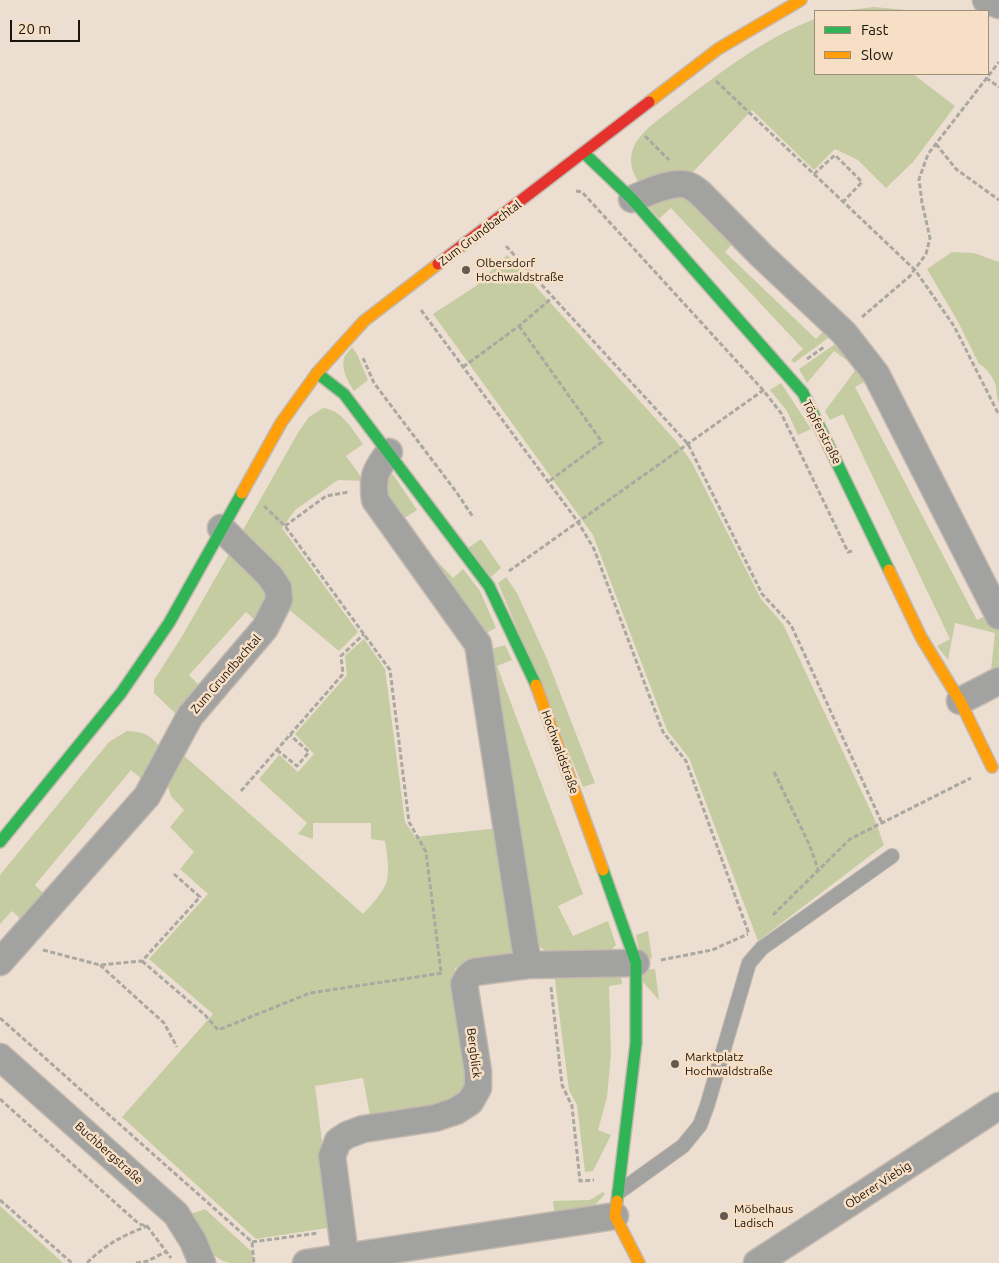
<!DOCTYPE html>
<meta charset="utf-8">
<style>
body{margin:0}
#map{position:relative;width:999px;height:1263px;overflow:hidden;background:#ecded0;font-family:Ubuntu,sans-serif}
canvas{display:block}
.legend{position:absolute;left:814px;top:10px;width:175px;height:65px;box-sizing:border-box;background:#f7dfc5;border:1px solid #9f8d7a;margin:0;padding:6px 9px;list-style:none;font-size:15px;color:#1c130a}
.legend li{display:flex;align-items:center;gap:10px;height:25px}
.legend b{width:25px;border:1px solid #9f8d7a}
.scale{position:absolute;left:10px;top:20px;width:70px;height:22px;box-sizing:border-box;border:2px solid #1c130a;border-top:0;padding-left:6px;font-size:15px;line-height:18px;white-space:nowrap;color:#1c130a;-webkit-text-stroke:4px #f7dfc5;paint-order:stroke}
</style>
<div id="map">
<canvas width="999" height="1263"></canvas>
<ul class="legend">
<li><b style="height:6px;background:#30b455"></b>Fast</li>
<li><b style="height:6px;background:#ff9f0a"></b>Slow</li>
</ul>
<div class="scale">20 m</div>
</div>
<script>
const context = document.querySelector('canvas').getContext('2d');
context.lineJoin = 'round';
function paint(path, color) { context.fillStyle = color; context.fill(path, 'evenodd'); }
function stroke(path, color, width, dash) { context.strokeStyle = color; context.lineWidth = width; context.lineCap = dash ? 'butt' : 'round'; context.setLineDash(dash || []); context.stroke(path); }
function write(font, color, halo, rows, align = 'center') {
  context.font = font + ' Ubuntu,sans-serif'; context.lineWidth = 5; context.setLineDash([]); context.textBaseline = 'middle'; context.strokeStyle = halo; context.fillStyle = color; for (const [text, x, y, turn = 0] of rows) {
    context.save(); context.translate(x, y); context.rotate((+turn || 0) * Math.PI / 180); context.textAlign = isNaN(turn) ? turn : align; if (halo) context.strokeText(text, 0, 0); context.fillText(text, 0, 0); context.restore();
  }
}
paint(new Path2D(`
 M874,7L916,11H919H841Z
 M815,19V74H913L955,106L913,162L886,188L858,160L835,149L814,170L752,110L691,174L642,187C633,175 628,164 633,149C639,131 663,117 676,106C720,73 764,38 815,19Z
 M681,192L736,240L725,252L816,339L827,327L835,333L794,363L791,360L803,349L671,208L659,219L648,206Z
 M952,252L974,253L999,262V403C996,397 997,393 996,387C995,379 986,367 979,364L957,320L927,269Z
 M507,255L676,441L691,461L761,599L783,624L874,818L884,845L758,941L689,758L667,730L593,535L433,314L476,286Z
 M841,340L868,380L855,387L977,620L991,613L999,631V672L991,670L995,633L955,623L948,660L937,646L950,639L843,414L830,420L825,411L857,368L834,351L807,383L799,369Z
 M352,347L358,356L368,380L354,391C348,382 341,370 344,358C345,355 350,350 352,347Z
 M781,383L811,429L798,435L787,411L770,390Z
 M323,408C342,410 352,429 363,444L346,456L364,481L338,480L295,510L282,528L358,632L339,651L286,607L239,537L299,431L309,417Z
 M390,470L417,510L403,519L422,545L453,578L463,569L480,591L496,628L482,635L468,621L383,488Z
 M481,539L501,568L491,577L468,548Z
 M232,549L268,590L260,625L246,612L189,675L202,688L178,716L154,693V680L181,638Z
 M506,577L517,593L547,659L595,783L583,787L498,583Z
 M364,639L385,669L405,822L415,837L499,828L517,959L455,968L470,1071L464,1091L447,1107L371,1121L363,1078L315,1086L333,1227L256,1239L122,1117L213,1014L149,959L208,894L180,869L194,852L170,827L184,810L171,796L167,784L182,754L363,914C391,884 391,881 385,841L371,839V823H313V839L298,834L307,823L259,779L279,755L298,772L314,754L295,734L347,675L345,656Z
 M505,645L512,660L497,666L583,894L558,906L573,936L608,921L616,945L609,952L549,953L537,945L484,651Z
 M127,731C146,732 150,735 162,749L150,786L131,770L35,885L51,901L29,927L12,911L0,924V875L109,742Z
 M648,931L652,958L641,960L636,935Z
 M655,969L659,1000L642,981V970Z
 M615,972L621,977L622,984L609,986L611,1054L607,1097L598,1130L611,1135L593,1171L585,1172L577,1105L569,1090L554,973Z
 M603,1192L605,1194L594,1206L556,1224L553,1201L590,1200Z
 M0,1206L63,1263H0Z
 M205,1209L252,1252L254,1263C247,1263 238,1263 231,1263C208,1260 197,1231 188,1215Z`), '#c5cca2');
const lane = new Path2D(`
 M619,1192L683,1146L700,1125L707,1106L749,963L762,948L892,856`);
const street = new Path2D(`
 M986,0L999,5
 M632,199C647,193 666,183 682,184C689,184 695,189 700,193L762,256L844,333L876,374L999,616
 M389,452C375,471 372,476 375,500L478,644L528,965
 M960,701L999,681
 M0,962L147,796L190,716L265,628L279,600L278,588L270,576L221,528
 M0,1057L176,1214L193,1241L202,1263
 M345,1256L332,1156L338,1141L347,1135L363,1129L435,1118L456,1111L470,1102L478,1088V1071L464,984L469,976L474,972L528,965L636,963
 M306,1263L615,1216
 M757,1263L999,1106`);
const fast = new Path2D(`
 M584,153L632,199L803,393L889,570
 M317,373L344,394L489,586L536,685
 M0,842L121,693L169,623L242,493
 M603,870L636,963V1043L617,1201`);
const slow = new Path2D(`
 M649,102L718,49L801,0
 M242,493L281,423L317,373L364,321L438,264
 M889,570L921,637L960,701L992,767
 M536,685L603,870
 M617,1201L615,1216L639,1263`);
const jam = new Path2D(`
 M438,264L649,102`);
stroke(lane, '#c4b9af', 16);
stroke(street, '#c4b9af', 29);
stroke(fast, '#c4b9af', 14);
stroke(slow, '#c4b9af', 14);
stroke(jam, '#c4b9af', 14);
stroke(new Path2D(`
 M986,78L999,87
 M716,81L915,270L954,326L999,415
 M645,136L669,160
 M936,144L956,169L999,200
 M814,174L835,155L862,182L843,202
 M576,191L582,192L763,390L781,413L848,552L852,551
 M506,246L688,444L762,594L791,625L882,823
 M421,310L578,522L594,549L663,732L686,761L749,934
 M862,317L910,276L926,254L930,238L922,203L919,179L928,154L999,62
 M519,326L602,442L548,482
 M363,358L374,383L457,493L473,517
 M807,359L824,347
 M463,367L519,326L553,297
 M264,506L285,526L390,670L409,822L426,852L441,972
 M285,526L326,496L349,492
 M509,571L765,389
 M277,750L297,766L309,752L290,735
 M774,772L809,844L818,869
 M241,791L343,674L341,656L364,634
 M773,915L850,839L971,778
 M43,950L100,965L142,961L200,897L174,874
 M661,960L712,950L748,934
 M142,961L205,1015L218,1030L310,993L443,973
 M100,965L164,1023L177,1047
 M551,987L562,1085L572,1106L580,1181L594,1180
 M0,1018L252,1242L254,1263
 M0,1099L139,1224L147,1226L171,1258
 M0,1200L72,1263
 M252,1242L318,1233
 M87,1263C107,1243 121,1237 147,1226
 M136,1263L148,1261L167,1251`), '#aba7a1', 3, [5, 2.5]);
stroke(lane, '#a2a2a0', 14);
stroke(street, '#a2a2a0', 26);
stroke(fast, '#30b455', 11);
stroke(slow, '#ff9f0a', 11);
stroke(jam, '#e5322d', 11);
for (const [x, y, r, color] of [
 [466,270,5,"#655a4f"],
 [675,1064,5,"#655a4f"],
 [724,1216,5,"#655a4f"]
]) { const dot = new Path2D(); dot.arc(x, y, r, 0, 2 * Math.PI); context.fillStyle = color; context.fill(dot); stroke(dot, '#f7dfc5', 2); }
write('12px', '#1c130a', '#f7dfc5', [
 ["Zum Grundbachtal",480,233,-37],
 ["Töpferstraße",822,432,63],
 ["Zum Grundbachtal",226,674,-49],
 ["Hochwaldstraße",560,752,70],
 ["Bergblick",474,1053,83],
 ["Buchbergstraße",109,1153,42],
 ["Oberer Viebig",878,1185,-33]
]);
write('12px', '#1c130a', '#f7dfc5', [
 ["Olbersdorf",476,263],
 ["Hochwaldstraße",476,277],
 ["Marktplatz",685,1057],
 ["Hochwaldstraße",685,1071],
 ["Möbelhaus",734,1209],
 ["Ladisch",734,1223]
], 'left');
</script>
